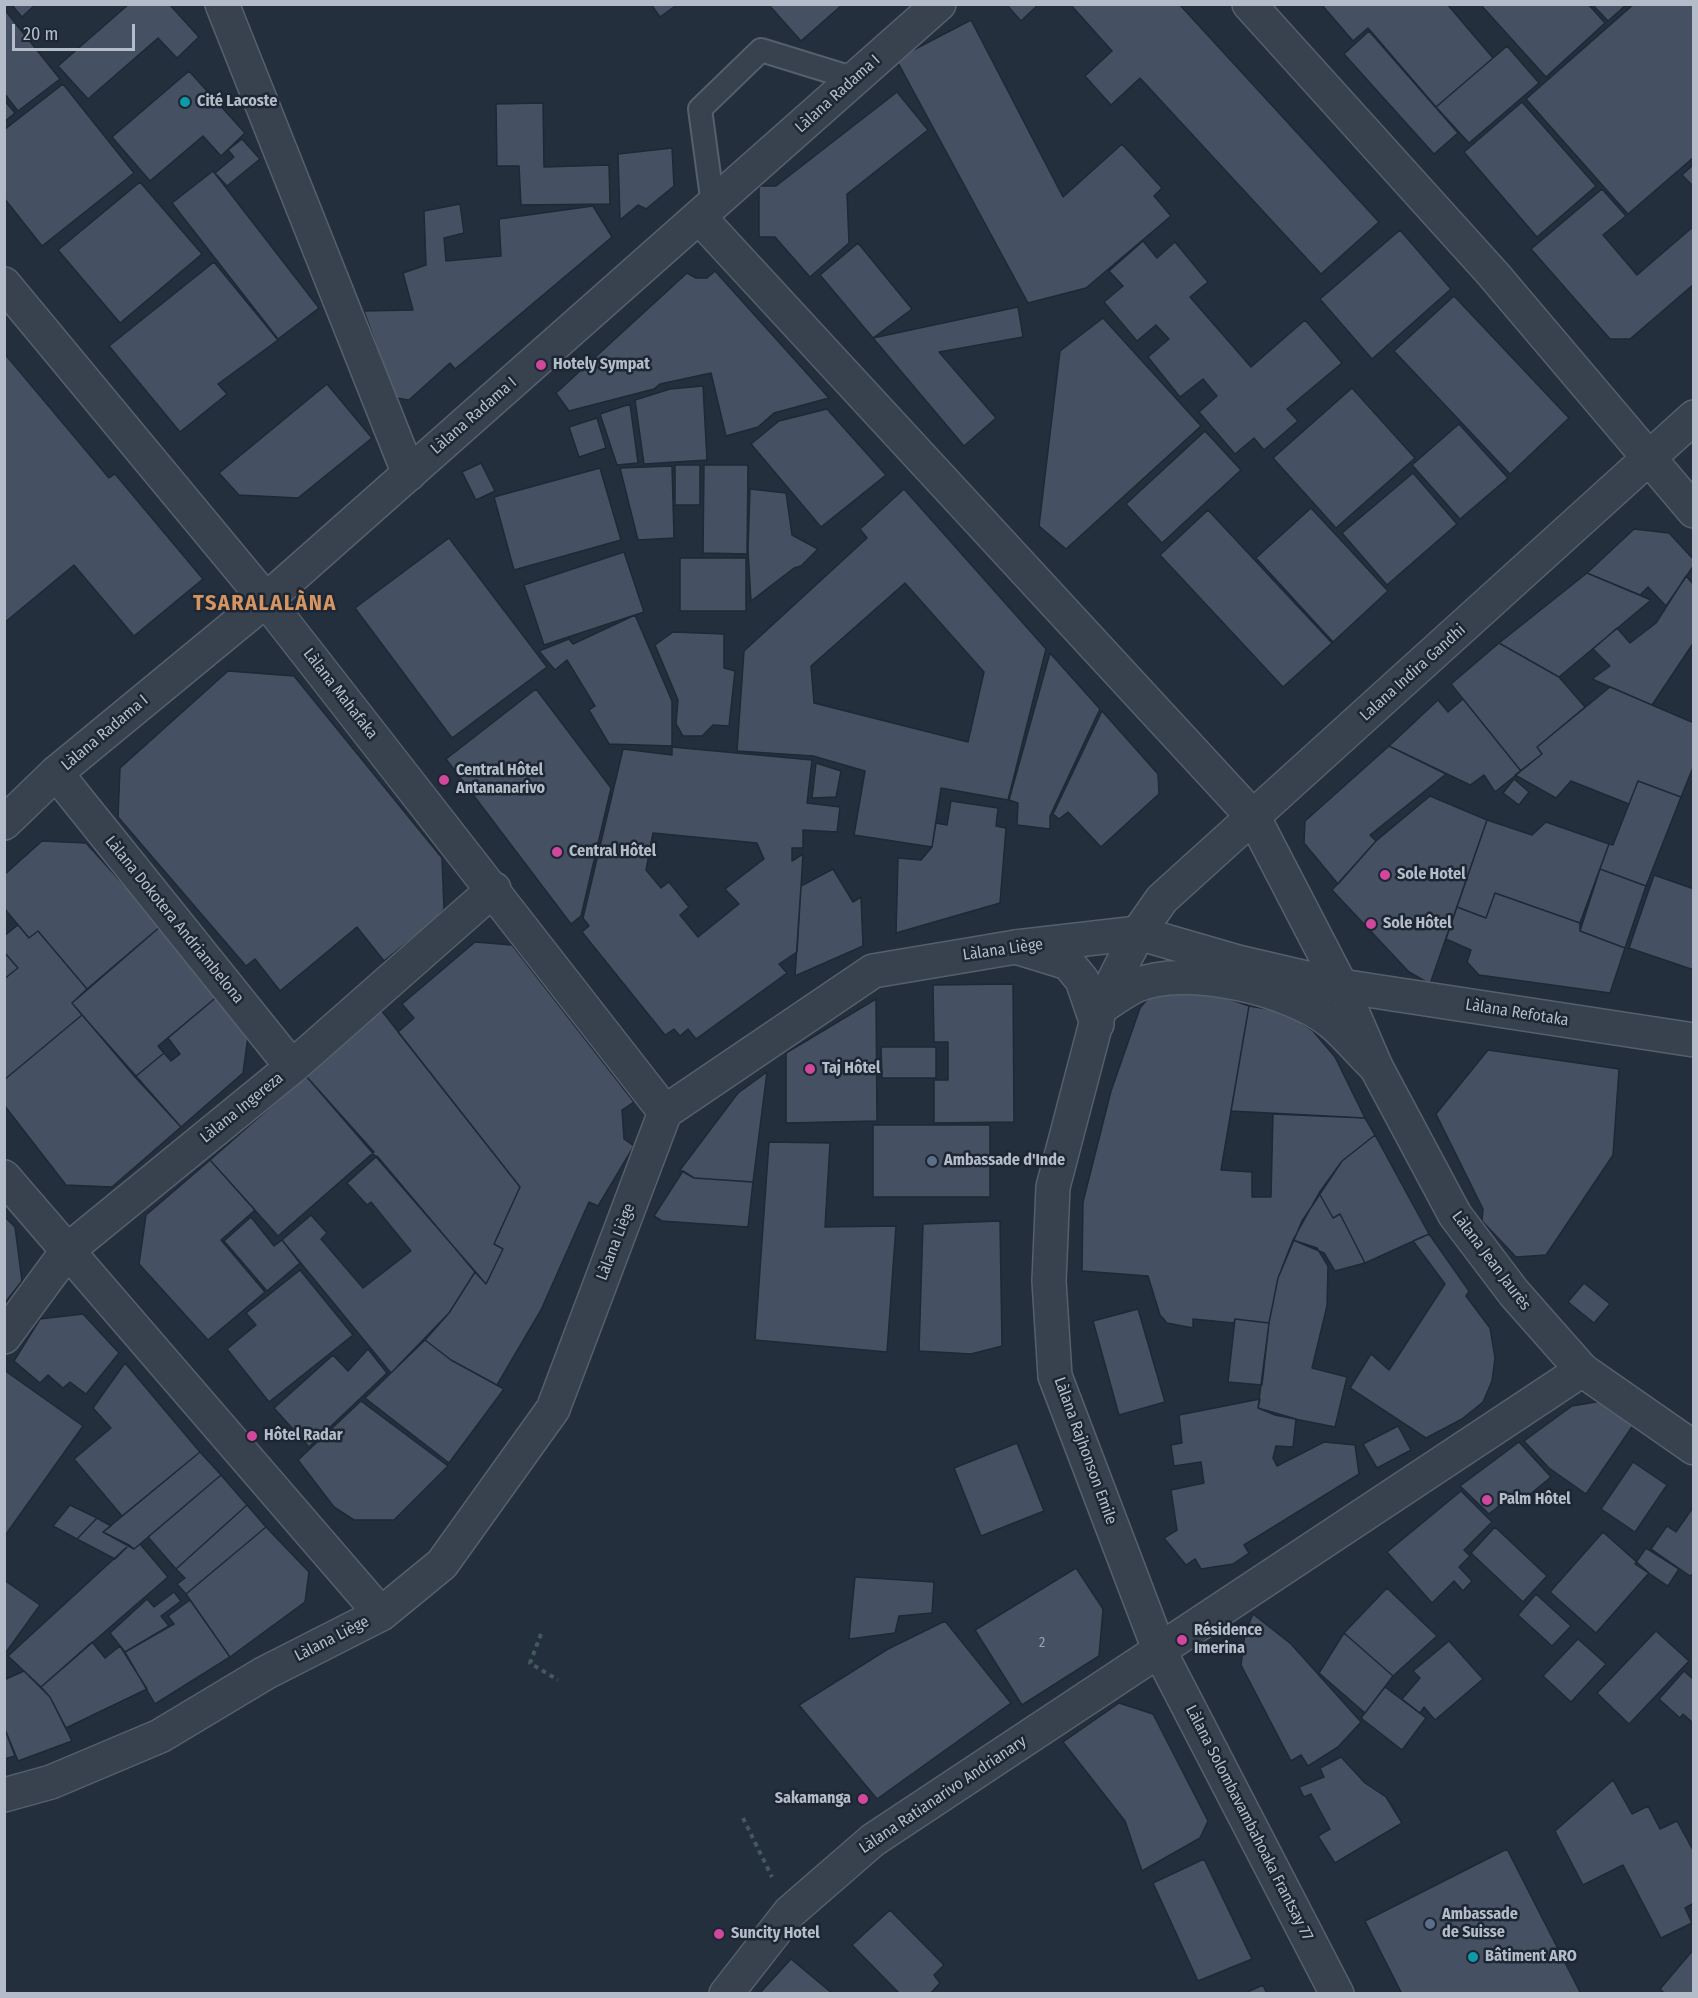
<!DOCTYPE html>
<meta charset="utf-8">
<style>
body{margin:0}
#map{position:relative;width:1698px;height:1998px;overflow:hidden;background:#242f3e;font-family:"Fira Sans Condensed",sans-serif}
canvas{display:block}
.frame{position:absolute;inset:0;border:6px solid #b4bcc9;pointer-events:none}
.scale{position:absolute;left:12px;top:24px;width:123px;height:27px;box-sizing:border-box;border:3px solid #b4bcc9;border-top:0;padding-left:8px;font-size:18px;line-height:21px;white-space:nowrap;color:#b4bcc9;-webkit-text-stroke:4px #1d2633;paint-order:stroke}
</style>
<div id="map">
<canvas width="1698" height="1998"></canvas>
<div class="frame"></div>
<div class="scale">20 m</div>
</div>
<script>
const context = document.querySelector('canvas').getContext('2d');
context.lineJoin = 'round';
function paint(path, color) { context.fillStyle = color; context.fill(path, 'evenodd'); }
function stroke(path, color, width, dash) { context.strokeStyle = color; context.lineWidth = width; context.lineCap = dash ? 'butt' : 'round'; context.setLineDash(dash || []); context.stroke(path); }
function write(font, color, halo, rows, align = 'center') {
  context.font = font + ' "Fira Sans Condensed",sans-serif'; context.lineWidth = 5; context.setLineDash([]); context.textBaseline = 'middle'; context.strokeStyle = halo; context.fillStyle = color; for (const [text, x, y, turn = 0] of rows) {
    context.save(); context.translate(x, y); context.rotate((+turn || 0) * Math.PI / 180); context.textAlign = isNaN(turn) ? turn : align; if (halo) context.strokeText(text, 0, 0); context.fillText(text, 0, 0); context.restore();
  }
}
const building = new Path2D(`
 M11,4H36L22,17Z
 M129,4H169L199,37L177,58L158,38L88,99L58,66Z
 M651,4H678L660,17Z
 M768,4H842V5L801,41Z
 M1006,4H1039L1021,21Z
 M1070,4H1179L1379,222L1321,274L1140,78L1111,105L1085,76L1112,51Z
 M1321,4H1447L1493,58L1436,107L1368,28L1353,41Z
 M1480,4H1588L1605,23L1546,77Z
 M1592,4H1627L1608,21Z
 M1634,4H1694V157L1628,214L1526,99Z
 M4,9L60,79L18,111L4,93Z
 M971,20L1063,197L1122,144L1162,188L1154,196L1171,216L1086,288L1028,303L896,59Z
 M1369,31L1458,133L1434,154L1344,54Z
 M1507,46L1539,83L1469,143L1436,107Z
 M189,71L245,133L221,156L203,136L150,181L112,137Z
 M63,84L134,173L42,246L4,198V130Z
 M897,92L928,130L847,194L849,243L810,277L775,237H759V186H776Z
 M4,100L15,113L4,122Z
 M1522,102L1596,186L1537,237L1464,152Z
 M543,103L544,167L609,165L610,204L521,205L519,166H497L496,104Z
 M242,139L260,159L227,186L215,173L234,157L228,150Z
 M672,148L674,186L646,209L638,205L620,220L618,154Z
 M1694,164V187L1682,175Z
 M213,171L319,308L278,339L172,203Z
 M140,182L202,254L120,323L58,250Z
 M1602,189L1626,216L1603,235L1637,275L1694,226V284L1630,339H1610L1531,249Z
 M460,204L464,233L444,238L446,261L501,256L499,219L593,206L612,237L455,369L450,363L409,400L395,398L364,311L413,310L403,273L426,265L424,211Z
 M1400,230L1451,289L1372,359L1320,299Z
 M1143,241L1157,258L1175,242L1208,282L1190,297L1251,367L1305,320L1342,363L1287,409L1298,421L1264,450L1254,438L1235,454L1199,412L1217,396L1203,379L1180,397L1148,357L1169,339L1156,325L1137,341L1104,302L1123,286L1109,271Z
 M858,243L912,309L873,338L820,275Z
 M214,262L278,340L218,384L227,394L180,432L109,346Z
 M715,271L829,398L774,413L758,427L726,436L711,373L660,384L654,389L569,411L556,393L687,273L696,278H707Z
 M1454,296L1569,418L1510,474L1394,351Z
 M1018,307L1023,337L939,352L996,418L964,446L873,338Z
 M1103,318L1201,426L1066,549L1039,526L1060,351Z
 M4,353L109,478L115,474L203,579L134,636L74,565L4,623Z
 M327,384L372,438L298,498L239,495L219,473Z
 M703,386L707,460L644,464L635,400L670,389Z
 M1352,388L1415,458L1336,528L1273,458Z
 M630,404L638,463L617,465L600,414Z
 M827,409L886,475L821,527L751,444L779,421Z
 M597,418L606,448L579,457L569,427Z
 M1459,424L1508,478L1460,519L1412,465Z
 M1205,431L1241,470L1162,543L1126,504Z
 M481,463L495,491L476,500L462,472Z
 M675,465H700V505H675Z
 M704,465H748L747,554L703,553Z
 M672,466L674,538L638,540L620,468Z
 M600,468L621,540L514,570L494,497Z
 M1413,473L1457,524L1387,585L1342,533Z
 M750,489L786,493L792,535L818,549L801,566L794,568L751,601L748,550Z
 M904,489L1046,649L1008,800L941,788L932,847L854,835L865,771L813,756L737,751L744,651L867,538L860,529ZM905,583L984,672L968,742L814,703L811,666Z
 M1311,508L1388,591L1333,642L1256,558Z
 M1208,510L1332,643L1283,687L1160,555Z
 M1634,529L1669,533L1694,560V565L1666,606L1648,587L1640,595L1587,573Z
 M449,538L547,667L452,738L355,608Z
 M624,552L644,612L544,645L524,585Z
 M680,558H746V611H680Z
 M1587,573L1651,600L1559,677L1499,643Z
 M1686,576L1694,585V642L1652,705L1592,679L1610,666L1593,649L1617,628L1630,643L1656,623Z
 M635,615L672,701V746L609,744L589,710L595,706L567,660L555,670L539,651L569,639L573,644Z
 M673,632L724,634V668L735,671L729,726L713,725L702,736H683L676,724L678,700L655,645Z
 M1499,643L1559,677L1585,707L1537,747L1542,754L1521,771L1451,684Z
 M1050,653L1100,709L1050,816V829L1017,825L1018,803L1009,800Z
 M228,671L294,676L442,858L444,909L436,919L384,961L357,927L280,991L255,959L246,966L118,817L120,768Z
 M1610,687L1694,723V765L1681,797L1638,781L1629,804L1571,781L1556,798L1515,775L1542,754L1537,747Z
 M536,689L611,788L581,916L571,924L446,759Z
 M1463,699L1521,771L1495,792L1484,775L1470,785L1389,746L1438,700L1448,712Z
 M1102,711L1158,774L1159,794L1101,847L1068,812L1059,819L1053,814Z
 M1389,746L1446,774L1370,835L1376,841L1338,884L1304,843L1305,821Z
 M672,747L812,760L807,803L840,807L837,832L803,830V848H792V861L803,854L797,952L779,964L787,973L696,1039L688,1029L680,1036L674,1029L665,1035L582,932L589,926L583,918L623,749L672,755ZM653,833L757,843L764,859L725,889L739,904L698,937L680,915L689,907L669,882L661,888L646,870Z
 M816,763L841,771L836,797L812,798Z
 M1514,779L1529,792L1519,805L1503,793Z
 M1638,781L1681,797L1646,886L1600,869L1609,844L1613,845Z
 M1430,796L1487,820L1430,984L1409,972L1332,890L1376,841Z
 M951,801L998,808L996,826L1006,828L1000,903L896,933L898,858L921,860L932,847L936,823L947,825Z
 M1487,820L1532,835L1546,822L1609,844L1580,923L1495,893L1486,918L1457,907Z
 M42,841L86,843L161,926L87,989L38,931L29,938L4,908V875Z
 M833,869L853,902L861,897L863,946L795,976L801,886Z
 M1600,869L1646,886L1625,948L1580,931Z
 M1654,875L1694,889V970L1629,948Z
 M1495,893L1580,923V931L1625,948L1610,993L1479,975L1467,962L1471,950L1446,939L1457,907L1486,918Z
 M18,925L29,938L38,931L87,989L72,1003L82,1015L4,1080V979L18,968L4,952V936Z
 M161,926L219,995L158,1046L164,1053L135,1077L72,1003Z
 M475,942L512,945L634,1102L622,1110L624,1139L634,1146L598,1206L589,1202L541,1310L497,1385L451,1360L425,1340L449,1313L475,1272L486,1284L503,1249L494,1244L520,1187L398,1032L414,1018L402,1004Z
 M4,952L18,968L4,979Z
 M1013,984L1014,1122L934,1123V1080H948V1042H934L933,985Z
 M1169,990L1215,994L1249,1006L1221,1170L1252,1172V1197H1271L1273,1114L1365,1118L1375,1135L1342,1161L1302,1221L1278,1278L1269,1323L1235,1319L1234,1323L1193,1319V1328L1167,1323L1160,1315L1148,1276L1082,1271L1083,1202L1111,1091L1140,1008L1149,997Z
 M219,995L249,1029L243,1073L181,1127L135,1077L164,1053L171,1061L180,1054L168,1038Z
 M876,999L877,1121L786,1123V1053Z
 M374,1001L520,1187L494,1244L503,1249L486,1284L306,1076Z
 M1249,1006L1285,1012L1313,1031L1335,1057L1365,1118L1231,1111Z
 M82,1015L181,1127L112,1187L66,1185L4,1105V1080Z
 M881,1047H936V1078H882Z
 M1488,1050L1619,1069L1613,1155L1546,1255L1516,1257L1482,1221L1483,1209L1436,1114Z
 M767,1072L753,1182L694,1178L680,1170L738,1093Z
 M306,1076L374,1152L278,1236L210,1160Z
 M873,1125H990V1197H873Z
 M1375,1135L1429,1234L1365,1263L1340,1214L1333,1218L1319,1193L1342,1161Z
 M769,1142L830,1143L825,1227L896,1226L887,1352L755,1340Z
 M377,1156L475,1272L449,1313L391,1373L282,1240L311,1215L327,1233L321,1239L363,1288L411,1251L371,1202L367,1205L347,1183Z
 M210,1160L255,1210L221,1240L265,1292L208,1340L139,1264L146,1215Z
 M683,1171L694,1178L753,1182L748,1227L662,1221L654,1216Z
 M1319,1193L1333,1218L1340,1214L1365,1263L1335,1271L1324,1253L1293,1240Z
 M4,1216L15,1227L22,1281L4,1304Z
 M251,1217L274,1246L282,1240L300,1263L267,1291L224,1241Z
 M1000,1221L1002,1346L971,1354L919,1351L923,1224Z
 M1429,1234L1469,1291L1466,1296L1490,1328L1495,1358L1492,1381L1483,1402L1462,1419L1426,1438L1350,1388L1371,1354L1389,1370L1445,1284L1413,1241Z
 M1293,1240L1317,1248L1328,1266L1327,1306L1312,1368L1347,1377L1335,1427L1275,1415L1258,1408L1269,1323L1278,1278Z
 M300,1270L353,1335L269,1402L227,1349L256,1325L246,1313Z
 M1584,1283L1610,1304L1594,1323L1568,1302Z
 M1138,1309L1165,1402L1119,1415L1093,1321Z
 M83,1314L119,1353L86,1394L70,1382L63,1388L48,1375L40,1383L14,1361L40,1319Z
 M1235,1319L1269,1323L1262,1385L1228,1382Z
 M425,1340L451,1360L504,1389L449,1463L365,1398Z
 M368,1349L387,1373L309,1447L274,1408L333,1355L348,1371Z
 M125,1363L200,1452L122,1516L74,1459L111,1428L93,1408Z
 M4,1370L83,1426L4,1537Z
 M1260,1399L1258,1408L1296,1419L1293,1447L1276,1446L1273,1458L1277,1466L1324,1442L1355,1445L1359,1474L1244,1545L1249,1553L1233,1564L1201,1569L1195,1559L1186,1565L1164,1538L1177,1530L1171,1490L1204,1483L1201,1462L1174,1466L1171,1445L1182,1443L1179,1415Z
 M361,1401L448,1466L394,1520H354L334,1507L298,1460Z
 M1602,1401L1634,1424L1586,1494L1549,1468L1524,1441L1572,1406Z
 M1398,1426L1411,1450L1377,1468L1363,1444Z
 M1519,1442L1551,1477L1523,1500L1516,1492L1489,1514L1460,1486Z
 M1017,1443L1044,1511L981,1536L954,1468Z
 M200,1452L221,1475L140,1544L134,1549L103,1532Z
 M1633,1462L1667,1485L1635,1532L1601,1509Z
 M221,1475L247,1505L176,1569L148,1537Z
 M1461,1491L1492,1522L1464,1550L1470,1556L1459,1567L1472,1581L1463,1591L1454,1581L1432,1603L1387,1552Z
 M70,1505L97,1518L77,1539L53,1526Z
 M247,1505L266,1527L186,1594L177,1584L185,1578L176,1569Z
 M1694,1506V1573L1690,1576L1651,1549L1667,1526L1676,1532Z
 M97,1518L111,1526L103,1532L129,1545L115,1559L77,1539Z
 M266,1527L309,1572L305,1602L230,1657L186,1594Z
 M1495,1527L1547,1576L1523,1602L1471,1553Z
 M1603,1532L1649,1573L1596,1633L1550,1592Z
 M140,1544L168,1577L41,1687L8,1656L129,1545L134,1549Z
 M1646,1548L1679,1569L1668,1586L1635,1564Z
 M1076,1568L1103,1609L1099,1656L1022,1705L975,1630Z
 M855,1577L934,1582L932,1613L899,1616L895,1633L849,1639Z
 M4,1580L40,1605L4,1655Z
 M1387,1588L1437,1636L1393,1676L1344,1633Z
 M174,1592L181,1601L161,1616L169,1626L125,1652L110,1633L147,1599L154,1607Z
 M1536,1594L1571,1626L1552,1646L1518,1615Z
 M190,1600L230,1657L155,1704L125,1652L174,1624L168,1616Z
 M1253,1614L1291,1644L1361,1722L1338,1747L1308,1766L1301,1755L1291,1761L1241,1665L1245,1633Z
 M945,1621L1011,1703L877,1799L799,1705L888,1649Z
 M1656,1631L1689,1661L1629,1724L1597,1693Z
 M1344,1633L1393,1676L1365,1713L1319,1673Z
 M1578,1639L1606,1664L1571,1702L1543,1676Z
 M1449,1641L1483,1679L1435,1720L1424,1707L1420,1713L1402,1699L1420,1678L1413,1671Z
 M92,1642L105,1658L120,1646L147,1689L66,1728L50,1697L41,1687Z
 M24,1671L50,1697L72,1741L18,1761L4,1727V1680Z
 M1684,1671L1694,1680V1724L1683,1714L1680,1718L1659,1699Z
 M1385,1687L1426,1718L1402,1750L1361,1718Z
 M1119,1703L1153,1714L1208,1821L1200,1838L1142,1871L1125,1821L1063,1742Z
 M4,1727L15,1756L4,1759Z
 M1341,1757L1365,1783L1386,1797L1402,1823L1335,1863L1318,1836L1330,1829L1311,1794L1304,1797L1299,1787L1324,1777L1320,1768Z
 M1613,1780L1632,1814L1648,1806L1660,1829L1677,1821L1694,1852V1903L1685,1908L1692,1923L1661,1938L1623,1865L1583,1885L1555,1831Z
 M1507,1849L1581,1994H1402L1365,1921Z
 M1204,1859L1252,1959L1198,1981L1153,1883Z
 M890,1910L944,1965L934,1975L940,1983L930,1994H900L852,1945Z
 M1694,1949V1994H1665L1660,1989Z
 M791,1959L833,1994H759Z
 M1263,1985L1267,1994H1243Z`);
paint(building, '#455162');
stroke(building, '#1f2835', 1.5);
const service = new Path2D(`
 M713,205L700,109L761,50L855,79`);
const minor = new Path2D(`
 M222,4L409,474
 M1249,4L1493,274L1694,511
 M4,284L266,600L665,1112
 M56,773L292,1067
 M1100,1008C1111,1001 1123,992 1135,986C1185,964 1289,988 1331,1022C1347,1035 1361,1053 1376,1067
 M4,1177L381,1614
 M4,1337L68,1250L292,1067L494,889
 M1160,1652L1337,1994
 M4,1795L51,1782L160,1736L265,1673L381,1614L442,1564L553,1409L665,1112L873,971L1016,947L1138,933L1238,962L1341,986L1694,1040`);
const tertiary = new Path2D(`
 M700,218L1254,818L1341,986L1376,1067L1455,1215L1514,1293L1582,1370L1694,1448
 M4,823L56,773L266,600L939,4
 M1016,947L1068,963L1082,980L1097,1024
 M1160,1652L1055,1376L1049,1281L1053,1187L1100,1008L1138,933L1162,899L1694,417
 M726,1994L790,1912L873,1840L1582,1370`);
stroke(service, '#565f6c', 26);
stroke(minor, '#565f6c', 36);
stroke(tertiary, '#565f6c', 36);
stroke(new Path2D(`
 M541,1634L530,1663L558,1680
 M743,1818L772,1877`), '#44595c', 4, [4.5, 4.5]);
stroke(service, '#38414e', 22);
stroke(minor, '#38414e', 33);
stroke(tertiary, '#38414e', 33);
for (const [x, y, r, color] of [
 [185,102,6,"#0f9aa8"],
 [541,365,6,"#d1479c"],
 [444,780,6,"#d1479c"],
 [557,852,6,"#d1479c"],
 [1385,875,6,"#d1479c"],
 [1371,924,6,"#d1479c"],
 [810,1069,6,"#d1479c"],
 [932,1161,6,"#5c6f8a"],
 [252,1436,6,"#d1479c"],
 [1487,1500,6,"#d1479c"],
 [1182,1640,6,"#d1479c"],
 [863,1799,6,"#d1479c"],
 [1430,1924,6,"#5c6f8a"],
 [719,1934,6,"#d1479c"],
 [1473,1957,6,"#0f9aa8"]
]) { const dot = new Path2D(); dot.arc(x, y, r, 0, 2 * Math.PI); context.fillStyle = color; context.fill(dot); stroke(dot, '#1d2633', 2); }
write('14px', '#98a1af', null, [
 ["2",1042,1643]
]);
write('16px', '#b4bcc9', '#1d2633', [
 ["Làlana Radama I",838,94,-42],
 ["Làlana Radama I",474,416,-41],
 ["Lalana Indira Gandhi",1413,673,-42],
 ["Làlana Mahafaka",340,694,52],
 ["Làlana Radama I",105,733,-40],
 ["Làlana Dokotera Andriambelona",174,920,51],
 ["Làlana Liège",1003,950,-8],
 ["Làlana Refotaka",1517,1013,9],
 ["Làlana Ingereza",242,1108,-39],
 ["Làlana Liège",616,1242,-69],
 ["Làlana Jean Jaurès",1491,1261,53],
 ["Làlana Rajhonson Emile",1085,1451,70],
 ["Làlana Liège",332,1639,-27],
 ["Làlana Ratianarivo Andrianary",943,1795,-34],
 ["Làlana Solombavambahoaka Frantsay 77",1249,1823,63]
]);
write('bold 16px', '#b4bcc9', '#1d2633', [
 ["Cité Lacoste",197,102],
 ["Hotely Sympat",553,365],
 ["Central Hôtel",456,771],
 ["Antananarivo",456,789],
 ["Central Hôtel",569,852],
 ["Sole Hotel",1397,875],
 ["Sole Hôtel",1383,924],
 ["Taj Hôtel",822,1069],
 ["Ambassade d'Inde",944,1161],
 ["Hôtel Radar",264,1436],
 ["Palm Hôtel",1499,1500],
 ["Résidence",1194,1631],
 ["Imerina",1194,1649],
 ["Sakamanga",851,1799,"right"],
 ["Ambassade",1442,1915],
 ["de Suisse",1442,1933],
 ["Suncity Hotel",731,1934],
 ["Bâtiment ARO",1485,1957]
], 'left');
context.letterSpacing = '1.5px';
write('bold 22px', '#d59563', '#1d2633', [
 ["TSARALALÀNA",265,604]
]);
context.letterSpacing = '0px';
</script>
